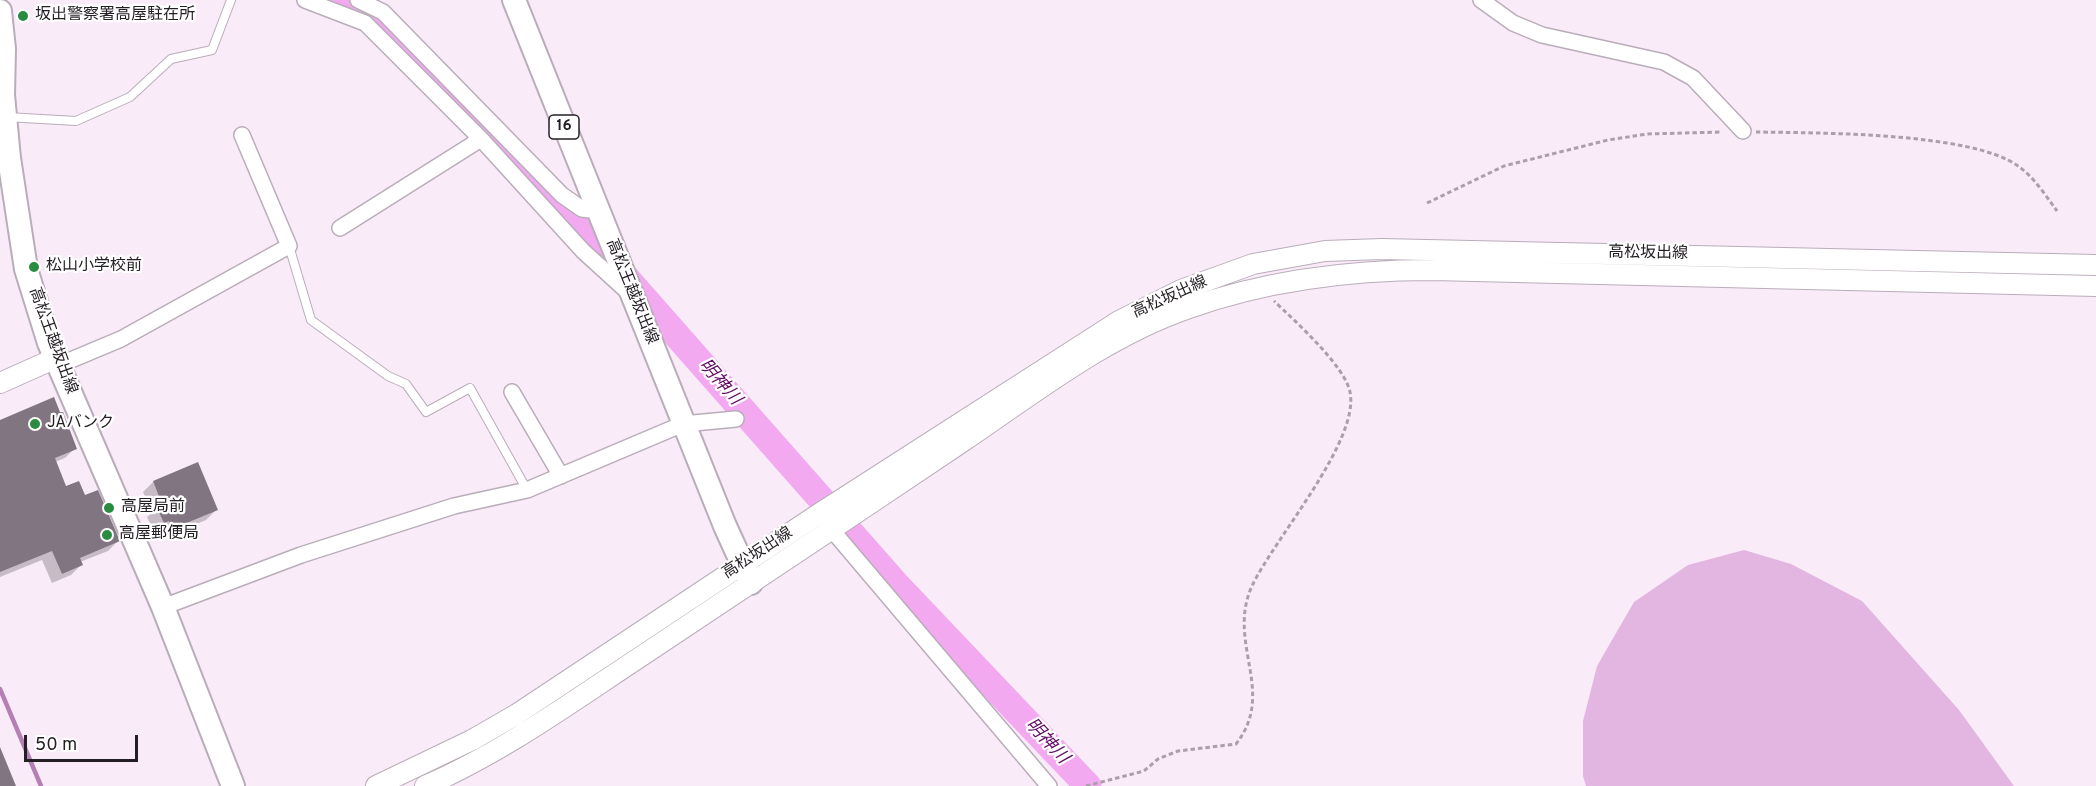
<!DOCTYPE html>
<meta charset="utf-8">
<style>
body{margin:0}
#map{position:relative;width:2096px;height:786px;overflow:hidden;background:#f9ebf8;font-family:Overpass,sans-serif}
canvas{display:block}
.scale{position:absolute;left:24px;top:735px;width:114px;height:27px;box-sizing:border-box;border:3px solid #241f24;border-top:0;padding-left:8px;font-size:18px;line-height:21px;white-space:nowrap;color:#241f24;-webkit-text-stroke:4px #fff;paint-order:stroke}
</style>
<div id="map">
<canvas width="2096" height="786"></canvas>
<div class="scale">50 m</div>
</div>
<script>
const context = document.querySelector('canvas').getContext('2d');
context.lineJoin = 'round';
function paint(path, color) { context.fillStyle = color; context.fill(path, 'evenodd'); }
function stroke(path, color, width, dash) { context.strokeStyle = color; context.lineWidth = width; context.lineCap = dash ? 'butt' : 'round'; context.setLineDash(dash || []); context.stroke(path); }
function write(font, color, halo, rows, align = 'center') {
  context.font = font + ' Overpass,"Noto Sans JP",sans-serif'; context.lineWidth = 4.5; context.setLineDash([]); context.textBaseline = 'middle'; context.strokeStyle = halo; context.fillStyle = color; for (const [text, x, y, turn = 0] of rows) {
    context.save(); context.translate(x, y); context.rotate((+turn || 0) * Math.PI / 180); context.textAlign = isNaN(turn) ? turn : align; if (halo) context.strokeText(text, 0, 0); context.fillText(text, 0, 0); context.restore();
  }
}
paint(new Path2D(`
 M1744,550L1791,564L1862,601L1959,710L2014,786H1586L1583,776V721L1597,666L1634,602L1688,565Z`), '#e3b6e2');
paint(new Path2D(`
 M0,423L75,448L65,458L55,462L65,488L84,497L118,541L108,551L80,562L81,565L71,575L52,583L42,560L0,577Z
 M197,464L216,510L206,520L162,538L159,530L154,532L147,517L152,513L143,492L153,482Z`), '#0003');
stroke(new Path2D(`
 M0,689L41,786`), '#b480b3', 4.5);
stroke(new Path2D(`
 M334,0L356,8L386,27L425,70L576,221L895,583L1088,786`), '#f2a9f0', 27);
paint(new Path2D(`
 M54,397L60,412H63L77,449L55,458L66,486L79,481L85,495L98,490L120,541L80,558L83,565L62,574L52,551L0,572V420Z
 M198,462L218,510L172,529L169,521L164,523L156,506L162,504L153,481Z
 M0,747L16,786H0Z`), '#817581');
const lane = new Path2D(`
 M7,117L76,121L130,97L171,59L212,50L231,0
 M289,246L311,320L388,376L406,384L426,412L470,388L527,490`);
const street = new Path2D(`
 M305,0L365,23L481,139L583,251L628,292
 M358,0L383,12L562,195L582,209L598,211
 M1481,0L1513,23L1542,35L1664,62L1693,78L1743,131
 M340,228L481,139
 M59,365L121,339L289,246L242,135
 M512,392L561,476
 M826,523L1049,786
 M163,607L301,555L454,506L527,490L683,424L736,419`);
const secondary = new Path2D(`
 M0,383L56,358
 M376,786L472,740L517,714L817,515L1119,321L1181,290L1253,264L1325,251L1382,249L2096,265
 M425,786C502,753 573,701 643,655C751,583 858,512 965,440C1036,392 1107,336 1189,308C1268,280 1349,270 1433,270L2096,286`);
const primary = new Path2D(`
 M514,0L725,526L751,583
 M0,11L4,49L3,95L9,158L26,269L49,343L163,607L233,786`);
stroke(lane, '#baadba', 10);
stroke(street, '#baadba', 18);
stroke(secondary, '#baadba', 22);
stroke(primary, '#baadba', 26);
stroke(new Path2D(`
 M1756,132C1816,133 1971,132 2018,166C2034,177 2046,196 2057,211
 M1427,203L1504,166L1608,140L1647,134L1722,132
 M1086,786L1144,771L1158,759L1178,751L1236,744C1277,692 1226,643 1252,586C1274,539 1360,441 1350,392C1345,366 1294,320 1274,301`), '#aba0aa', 3, [4.5, 3]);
stroke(lane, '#fff', 8);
stroke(street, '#fff', 15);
stroke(secondary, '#fff', 20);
stroke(primary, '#fff', 22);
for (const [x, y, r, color] of [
 [23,16,6,"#2a8c40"],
 [34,267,6,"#2a8c40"],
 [35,424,6,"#2a8c40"],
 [109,508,6,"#2a8c40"],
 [107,535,6,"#2a8c40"]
]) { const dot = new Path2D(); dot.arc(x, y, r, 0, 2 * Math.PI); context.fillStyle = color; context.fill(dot); stroke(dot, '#fff', 2); }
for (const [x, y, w] of [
 [564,127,30]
]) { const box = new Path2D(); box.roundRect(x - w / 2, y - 12, w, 24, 4.5); context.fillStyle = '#fff'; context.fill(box); stroke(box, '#241f24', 1.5); }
write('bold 15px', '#241f24', null, [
 ["16",564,127]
]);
write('16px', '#241f24', '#fff', [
 ["坂出警察署高屋駐在所",35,16],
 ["松山小学校前",46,267],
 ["JAバンク",47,424],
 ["高屋局前",121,508],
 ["高屋郵便局",119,535]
], 'left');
write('16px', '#241f24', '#fff', [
 ["高松坂出線",1648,254,1],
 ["高松王越坂出線",631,292,68],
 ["高松坂出線",1170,298,-24],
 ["高松王越坂出線",52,341,70],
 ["高松坂出線",758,554,-33]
]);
write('italic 18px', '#650d67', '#fff', [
 ["明神川",719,383,49],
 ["明神川",1046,742,47]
]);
</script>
